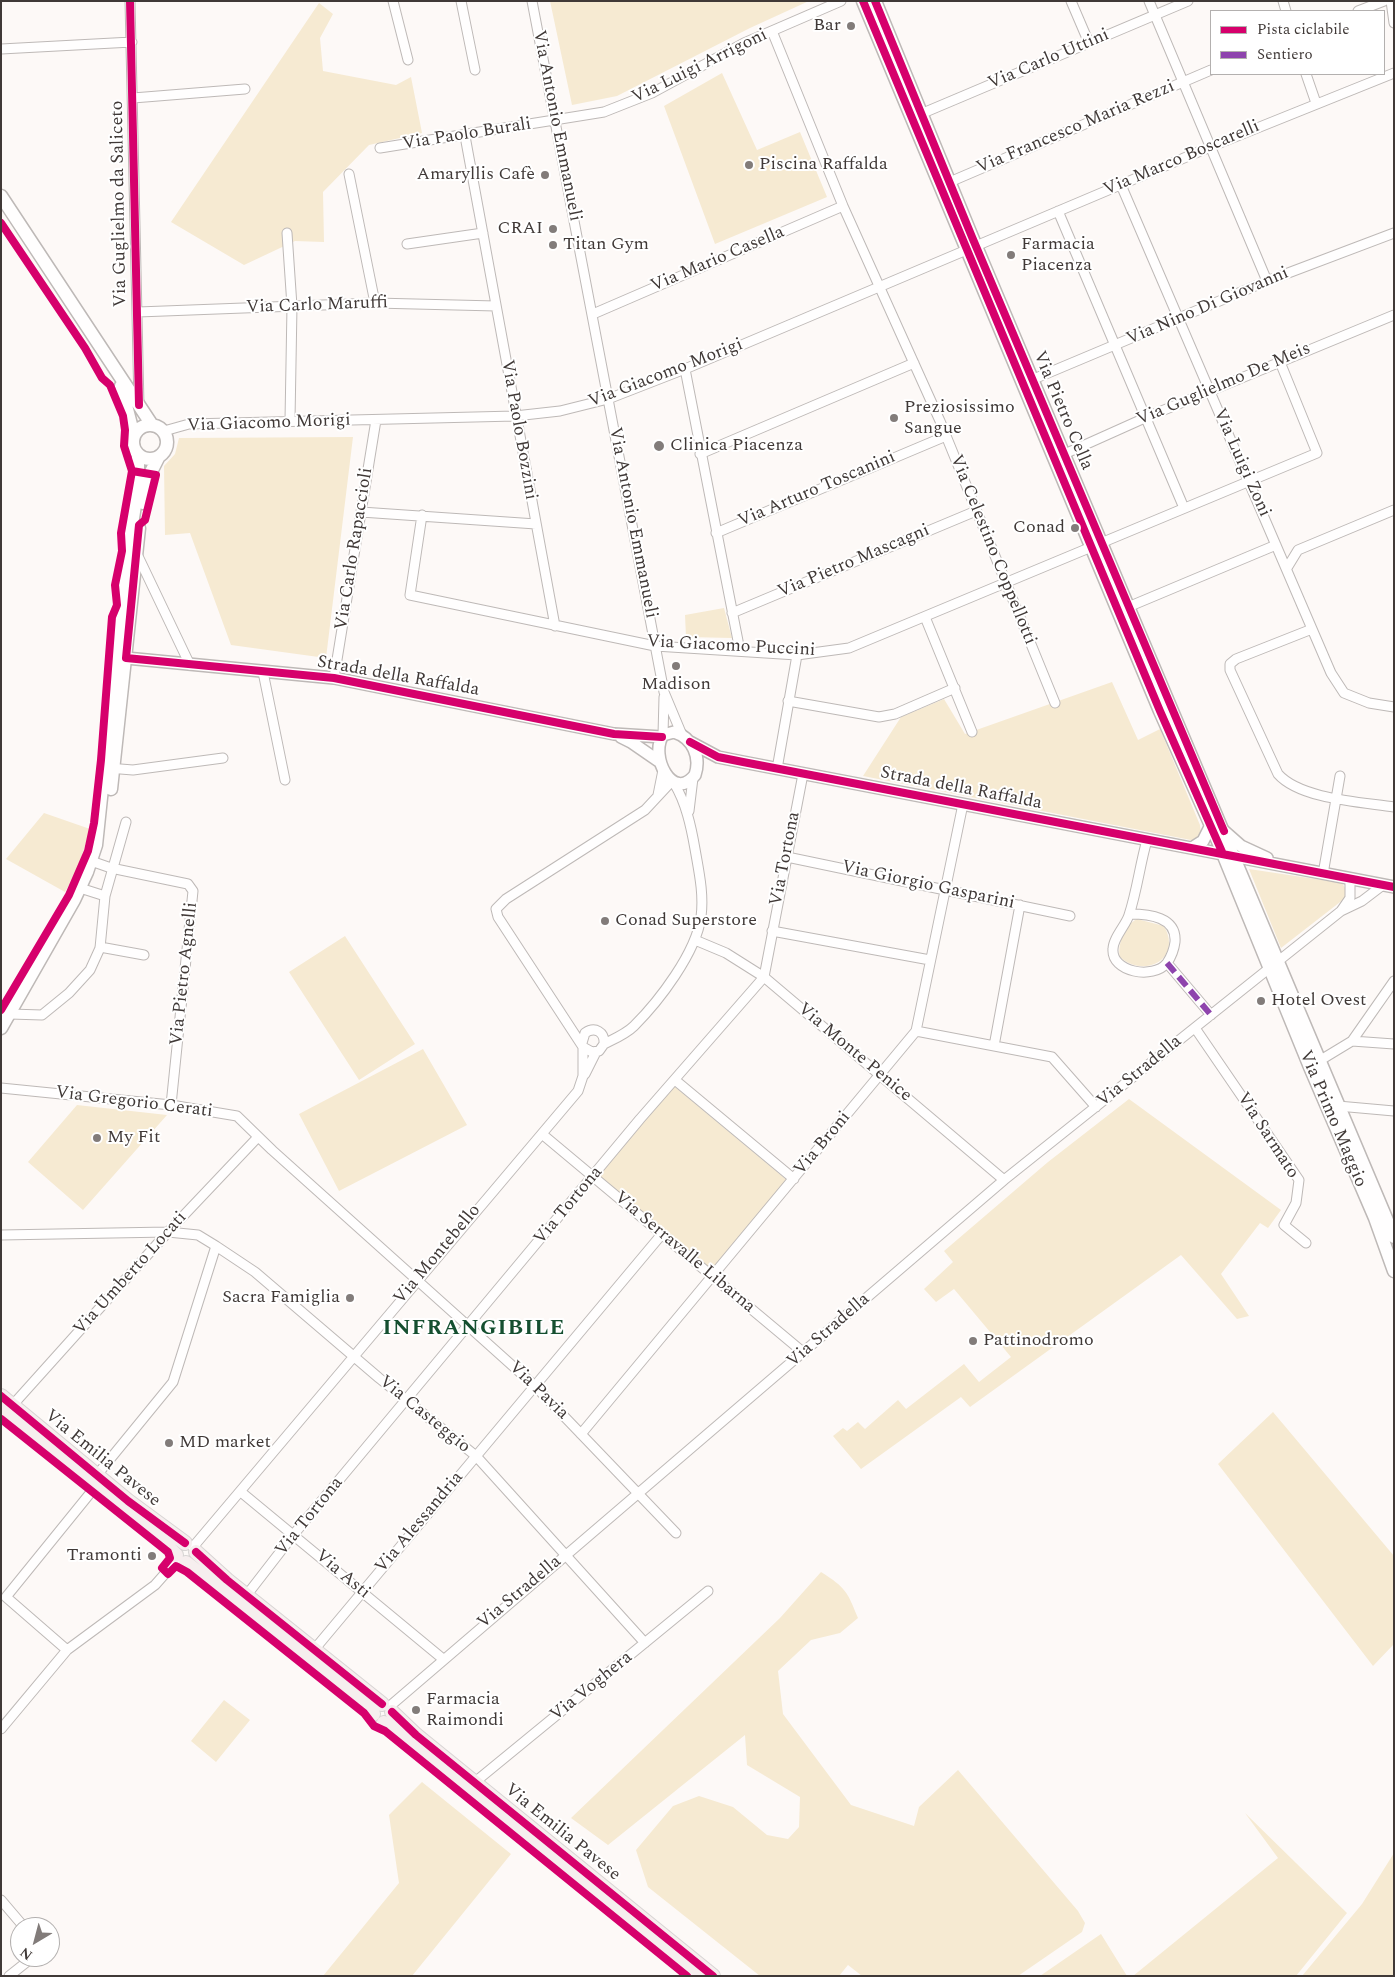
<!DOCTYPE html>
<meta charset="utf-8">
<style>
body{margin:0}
#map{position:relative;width:1395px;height:1977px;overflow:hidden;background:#fdf9f7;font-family:Spectral,serif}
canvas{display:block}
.frame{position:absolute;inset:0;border:2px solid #403937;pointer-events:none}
.legend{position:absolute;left:1210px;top:10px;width:175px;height:65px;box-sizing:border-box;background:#fff;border:1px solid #b3b0af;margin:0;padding:6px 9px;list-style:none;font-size:15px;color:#403937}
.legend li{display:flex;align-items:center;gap:10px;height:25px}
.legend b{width:25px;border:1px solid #b3b0af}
.north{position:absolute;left:10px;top:1917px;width:50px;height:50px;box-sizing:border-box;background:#fff;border:1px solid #b3b0af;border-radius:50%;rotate:217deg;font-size:14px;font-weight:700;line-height:20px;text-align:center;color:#403937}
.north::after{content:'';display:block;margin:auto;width:18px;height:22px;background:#827c7a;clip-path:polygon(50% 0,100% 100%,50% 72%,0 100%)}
</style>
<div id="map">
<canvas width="1395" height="1977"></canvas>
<div class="frame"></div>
<ul class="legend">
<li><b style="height:6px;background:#d6006c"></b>Pista ciclabile</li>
<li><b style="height:6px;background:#8e44ad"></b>Sentiero</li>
</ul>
<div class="north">N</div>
</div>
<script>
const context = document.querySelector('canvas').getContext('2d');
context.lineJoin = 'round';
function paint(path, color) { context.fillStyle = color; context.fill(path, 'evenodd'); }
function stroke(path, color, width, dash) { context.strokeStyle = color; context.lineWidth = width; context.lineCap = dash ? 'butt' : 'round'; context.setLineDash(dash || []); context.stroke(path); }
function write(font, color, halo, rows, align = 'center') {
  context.font = font + ' Spectral,serif'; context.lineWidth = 4; context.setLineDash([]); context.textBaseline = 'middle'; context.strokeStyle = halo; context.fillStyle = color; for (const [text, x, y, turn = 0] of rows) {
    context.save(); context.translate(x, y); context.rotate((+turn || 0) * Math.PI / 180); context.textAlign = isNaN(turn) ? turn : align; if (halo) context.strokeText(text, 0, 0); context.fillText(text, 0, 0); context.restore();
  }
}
paint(new Path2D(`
 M550,1H809L750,28L617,96L572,105Z
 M319,3L333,14L320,38L323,71L396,85L411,77L422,133L369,145L323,192L324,242L295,241L244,265L171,222Z
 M722,73L757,150L800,132L827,197L715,244L664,106Z
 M353,437L326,658L231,645L190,533L165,535L164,466L175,454L179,438Z
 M724,608L732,638L686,637L685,615Z
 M1112,682L1138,740L1160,729L1200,825L1201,834L1196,841L863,776L901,717L944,699L965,734Z
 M44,813L90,829L78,869L65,892L6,859Z
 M1249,869L1342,883L1347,891L1344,899L1281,948Z
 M1137,919L1164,926C1183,959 1144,979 1120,957C1117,944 1125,925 1137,919Z
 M345,936L415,1044L359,1080L289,972Z
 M423,1049L467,1125L339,1191L299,1114Z
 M674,1086L788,1181L711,1271L598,1177Z
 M1129,1099L1281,1210L1268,1228L1260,1223L1221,1274L1249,1316L1237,1319L1181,1255L970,1407L961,1397L861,1469L833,1436L843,1428L847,1431L858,1422L865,1429L898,1400L906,1409L964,1364L979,1382L1011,1357L954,1289L936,1302L924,1289L953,1262L944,1251L1048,1162Z
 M77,1105L167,1115L83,1210L28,1162Z
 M1273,1412L1394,1556V1644L1373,1666L1218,1464Z
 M821,1572C846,1588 847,1591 858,1618L840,1633L811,1640L778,1671L783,1714L851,1805L914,1826L919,1807L958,1770L1078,1911L1085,1923L1082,1932L1018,1976H862L848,1965L839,1976H760L648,1887L636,1850L673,1806L699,1796L733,1807L767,1835L788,1839L799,1827L800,1797L747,1765L745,1735L608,1845L571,1818L780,1618Z
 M224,1700L250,1720L216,1762L191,1741Z
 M422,1782L511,1854L412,1976H323L399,1883L389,1815Z
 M1245,1813L1347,1913L1296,1976H1133L1278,1858Z
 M1394,1853V1976H1302L1362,1904Z
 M1101,1934L1127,1976H1040Z`), '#f6ead2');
const minor = new Path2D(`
 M130,1L139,405
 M393,1L408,60
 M461,1L475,70
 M532,1L664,692L682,735
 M1071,1L1089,43
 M1149,1L1267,281
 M1283,1L1286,11
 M1391,1L1394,23
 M1358,11L1384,1
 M772,31L843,206L940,421L1055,703
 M1,49L132,42
 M1306,74L1316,103
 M133,98L245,89
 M916,116L1188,1
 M465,136L555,626
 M380,148L604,112L652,93L744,43L841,1
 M349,174L375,303
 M945,184L1211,70
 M1121,185L1331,673L1344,693L1369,703L1394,707
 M1058,211L1184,508
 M287,233L292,306L290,420
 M407,244L483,233
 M138,312L375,303L496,306
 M593,314L843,206
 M685,369L740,651
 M1029,381L1267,281L1394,233
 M164,431L189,424L515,416L560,411L608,399L685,369L1210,147L1394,73
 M700,454L914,363
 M1060,456L1147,417L1394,315
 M361,512L536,524
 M422,515L410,595L655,646L797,655L849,648L1317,453L1280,362
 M716,533L946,436
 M137,554L190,665
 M1287,568L1298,550L1394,510
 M1128,607L1276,545
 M732,613L976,511
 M925,617L972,732
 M1312,629L1236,659L1230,664V670L1278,774C1300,799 1361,802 1394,807
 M263,672L285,780
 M334,678L376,420
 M788,701L879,717L895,714L955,688
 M663,735L664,697
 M108,768L133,770L223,758
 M777,769L797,655
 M658,795L663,770
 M689,811L693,778
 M787,857L1070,916
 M91,861L111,868L188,884L193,891L171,1105
 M1323,874L1340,776
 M80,888L105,896
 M1341,911L1350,898V879
 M1130,914C1149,914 1177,917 1175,942C1174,950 1171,957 1167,963C1153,980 1111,972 1113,949C1113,938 1126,925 1129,915C1137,891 1140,864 1147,840
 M772,931L930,960
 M695,940L726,953L764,977L1004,1180
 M100,947L144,955
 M1167,963L1211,1015
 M10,1014L42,1015L69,993L90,970L100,948L105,896L126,822
 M1195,1028L1299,1180L1296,1203L1284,1225L1306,1243
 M916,1031L1052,1057L1096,1107
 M1352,1041L1394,1044
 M582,1043L585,1033C595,1026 605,1032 604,1044L599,1051L592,1052L583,1047L498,917L496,909L506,899L645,810L672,781
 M604,1044C614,1039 626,1034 634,1026C659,1001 696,953 701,917C704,894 699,872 695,849C691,826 686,803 674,783
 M994,1046L1020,905
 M1319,1061L1352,1041L1394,981
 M585,1074L596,1052
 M675,1080L794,1179
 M1,1088L171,1105L237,1116L272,1150L535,1386L676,1533
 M1338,1106L1394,1111
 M542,1134L804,1353
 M1,1235L168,1232L198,1235L216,1246L255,1272L379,1378L476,1456L645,1643
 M10,1408L168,1232L258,1137
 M581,1434L916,1031L963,804
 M97,1475L173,1382L216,1246
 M241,1492L443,1659
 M193,1547L578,1091L583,1076V1047
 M246,1596L294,1534L640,1119L764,977L803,774
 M67,1650L6,1597L96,1486
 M313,1651L662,1234
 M390,1706L1004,1180L1341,911L1362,901L1383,885
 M1,1729L67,1650L155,1585L178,1559
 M475,1782L708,1591
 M1,1900L24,1927
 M9,1976L33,1957`);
const tertiary = new Path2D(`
 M126,658L334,678L614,734L662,737
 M674,732C693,738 701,757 695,775C673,803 649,756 663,735Z
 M621,737L631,742L660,762
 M690,742L718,757L743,762L1394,887
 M1224,831L1241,846L1267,858
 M1192,848L1203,841L1211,825`);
const secondary = new Path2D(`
 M863,1L1160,711L1217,839L1310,1067L1375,1218L1394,1271
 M875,1L972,237L1394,1237
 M1,196L152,425
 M121,386L134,436
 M133 442a17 17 0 1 1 34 0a17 17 0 1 1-34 0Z
 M143,503L150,474L158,458
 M111,789L139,528
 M1,1028L74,900L87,872L96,845L126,561L138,487V454`);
const primary = new Path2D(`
 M1,1396L128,1501L185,1543
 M1,1410L154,1534L176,1555
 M196,1552L227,1580L382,1704
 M186,1563L272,1631L373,1714
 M392,1712L416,1735L713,1976
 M384,1723L696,1976`);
stroke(minor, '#beb9b7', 11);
stroke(tertiary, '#beb9b7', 14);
stroke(secondary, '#beb9b7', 15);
stroke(primary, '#d8d5d4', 16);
stroke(minor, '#fffefe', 9);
stroke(tertiary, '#fffefe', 11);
stroke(secondary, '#fffefe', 12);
stroke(primary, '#f6eeee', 14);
stroke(new Path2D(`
 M1167,963L1211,1015`), '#8e44ad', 6, [12, 6]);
stroke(new Path2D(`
 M130,1L139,405
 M863,1L1160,711L1223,854
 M875,1L972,237L1224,831
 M1,223L85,348L102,378L110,385L123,416L125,430L124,446L132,471L121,533L122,551L115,585L117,605L112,617L101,760L94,823L88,851L69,895L1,1010
 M132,471L156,475L145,520L139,525L126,658L334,678L614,734L662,737
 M690,742L718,757L743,762L1394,887
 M1,1396L128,1501L185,1543
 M1,1419L168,1552L170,1558L162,1568L168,1574L176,1566L187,1572L364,1713L374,1726L385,1731L687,1976
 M196,1552L227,1580L382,1704
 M392,1712L416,1735L713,1976`), '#d6006c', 8);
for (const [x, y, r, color] of [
 [851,26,5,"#827c7a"],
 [749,165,5,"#827c7a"],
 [545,175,5,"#827c7a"],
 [553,229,5,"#827c7a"],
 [553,245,5,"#827c7a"],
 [1011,255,5,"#827c7a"],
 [894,418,5,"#827c7a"],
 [659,446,6,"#827c7a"],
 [1075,528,5,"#827c7a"],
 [676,666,5,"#827c7a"],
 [605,921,5,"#827c7a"],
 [1261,1001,5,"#827c7a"],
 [97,1138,5,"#827c7a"],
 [350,1298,5,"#827c7a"],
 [973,1341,5,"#827c7a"],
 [169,1443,5,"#827c7a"],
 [152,1556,5,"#827c7a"],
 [416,1710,5,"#827c7a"]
]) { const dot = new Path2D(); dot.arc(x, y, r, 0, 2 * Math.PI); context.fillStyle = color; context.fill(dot); stroke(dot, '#fff', 2); }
write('18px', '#403937', '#fff', [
 ["Bar",841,26,"right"],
 ["Piscina Raffalda",759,165],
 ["Amaryllis Cafè",535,175,"right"],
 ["CRAI",543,229,"right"],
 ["Titan Gym",563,245],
 ["Farmacia",1021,245],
 ["Piacenza",1021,266],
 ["Preziosissimo",904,408],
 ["Sangue",904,429],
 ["Clinica Piacenza",670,446],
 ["Conad",1065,528,"right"],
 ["Madison",676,685,"center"],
 ["Conad Superstore",615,921],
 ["Hotel Ovest",1271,1001],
 ["My Fit",107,1138],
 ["Sacra Famiglia",340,1298,"right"],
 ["Pattinodromo",983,1341],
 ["MD market",179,1443],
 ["Tramonti",142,1556,"right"],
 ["Farmacia",426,1700],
 ["Raimondi",426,1721]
], 'left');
write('18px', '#403937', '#fff', [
 ["Via Carlo Uttini",1049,60,-23],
 ["Via Luigi Arrigoni",700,67,-26],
 ["Via Antonio Emmanueli",556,126,79],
 ["Via Francesco Maria Rezzi",1076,128,-23],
 ["Via Paolo Burali",467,135,-9],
 ["Via Marco Boscarelli",1182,159,-23],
 ["Via Guglielmo da Saliceto",120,204,-91],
 ["Via Mario Casella",718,260,-23],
 ["Via Carlo Maruffi",317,306,-2],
 ["Via Nino Di Giovanni",1208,307,-23],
 ["Via Giacomo Morigi",666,374,-21],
 ["Via Guglielmo De Meis",1224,385,-23],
 ["Via Pietro Cella",1062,411,67],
 ["Via Giacomo Morigi",269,424,-2],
 ["Via Paolo Bozzini",518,430,80],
 ["Via Luigi Zoni",1241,463,66],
 ["Via Arturo Toscanini",817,490,-23],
 ["Via Antonio Emmanueli",632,523,79],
 ["Via Carlo Rapaccioli",355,549,-81],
 ["Via Celestino Coppellotti",992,550,68],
 ["Via Pietro Mascagni",854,562,-23],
 ["Via Giacomo Puccini",731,647,3],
 ["Strada della Raffalda",398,677,10],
 ["Strada della Raffalda",961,789,11],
 ["Via Tortona",786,859,-79],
 ["Via Giorgio Gasparini",928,886,12],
 ["Via Pietro Agnelli",185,974,-84],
 ["Via Monte Penice",854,1053,40],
 ["Via Stradella",1140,1072,-39],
 ["Via Gregorio Cerati",134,1103,7],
 ["Via Primo Maggio",1332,1119,67],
 ["Via Sarmato",1267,1136,57],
 ["Via Broni",823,1144,-50],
 ["Via Tortona",569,1206,-50],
 ["Via Serravalle Libarna",684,1253,40],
 ["Via Montebello",438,1255,-50],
 ["Via Umberto Locati",131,1274,-48],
 ["Via Stradella",829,1331,-41],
 ["Via Pavia",538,1391,44],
 ["Via Casteggio",424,1415,39],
 ["Via Emilia Pavese",102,1459,39],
 ["Via Tortona",310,1517,-51],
 ["Via Alessandria",420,1523,-50],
 ["Via Asti",342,1575,40],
 ["Via Stradella",520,1593,-40],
 ["Via Voghera",592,1687,-39],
 ["Via Emilia Pavese",562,1833,39]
]);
context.letterSpacing = '1px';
write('bold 22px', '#154f30', '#fff', [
 ["INFRANGIBILE",474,1330]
]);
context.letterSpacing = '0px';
</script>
